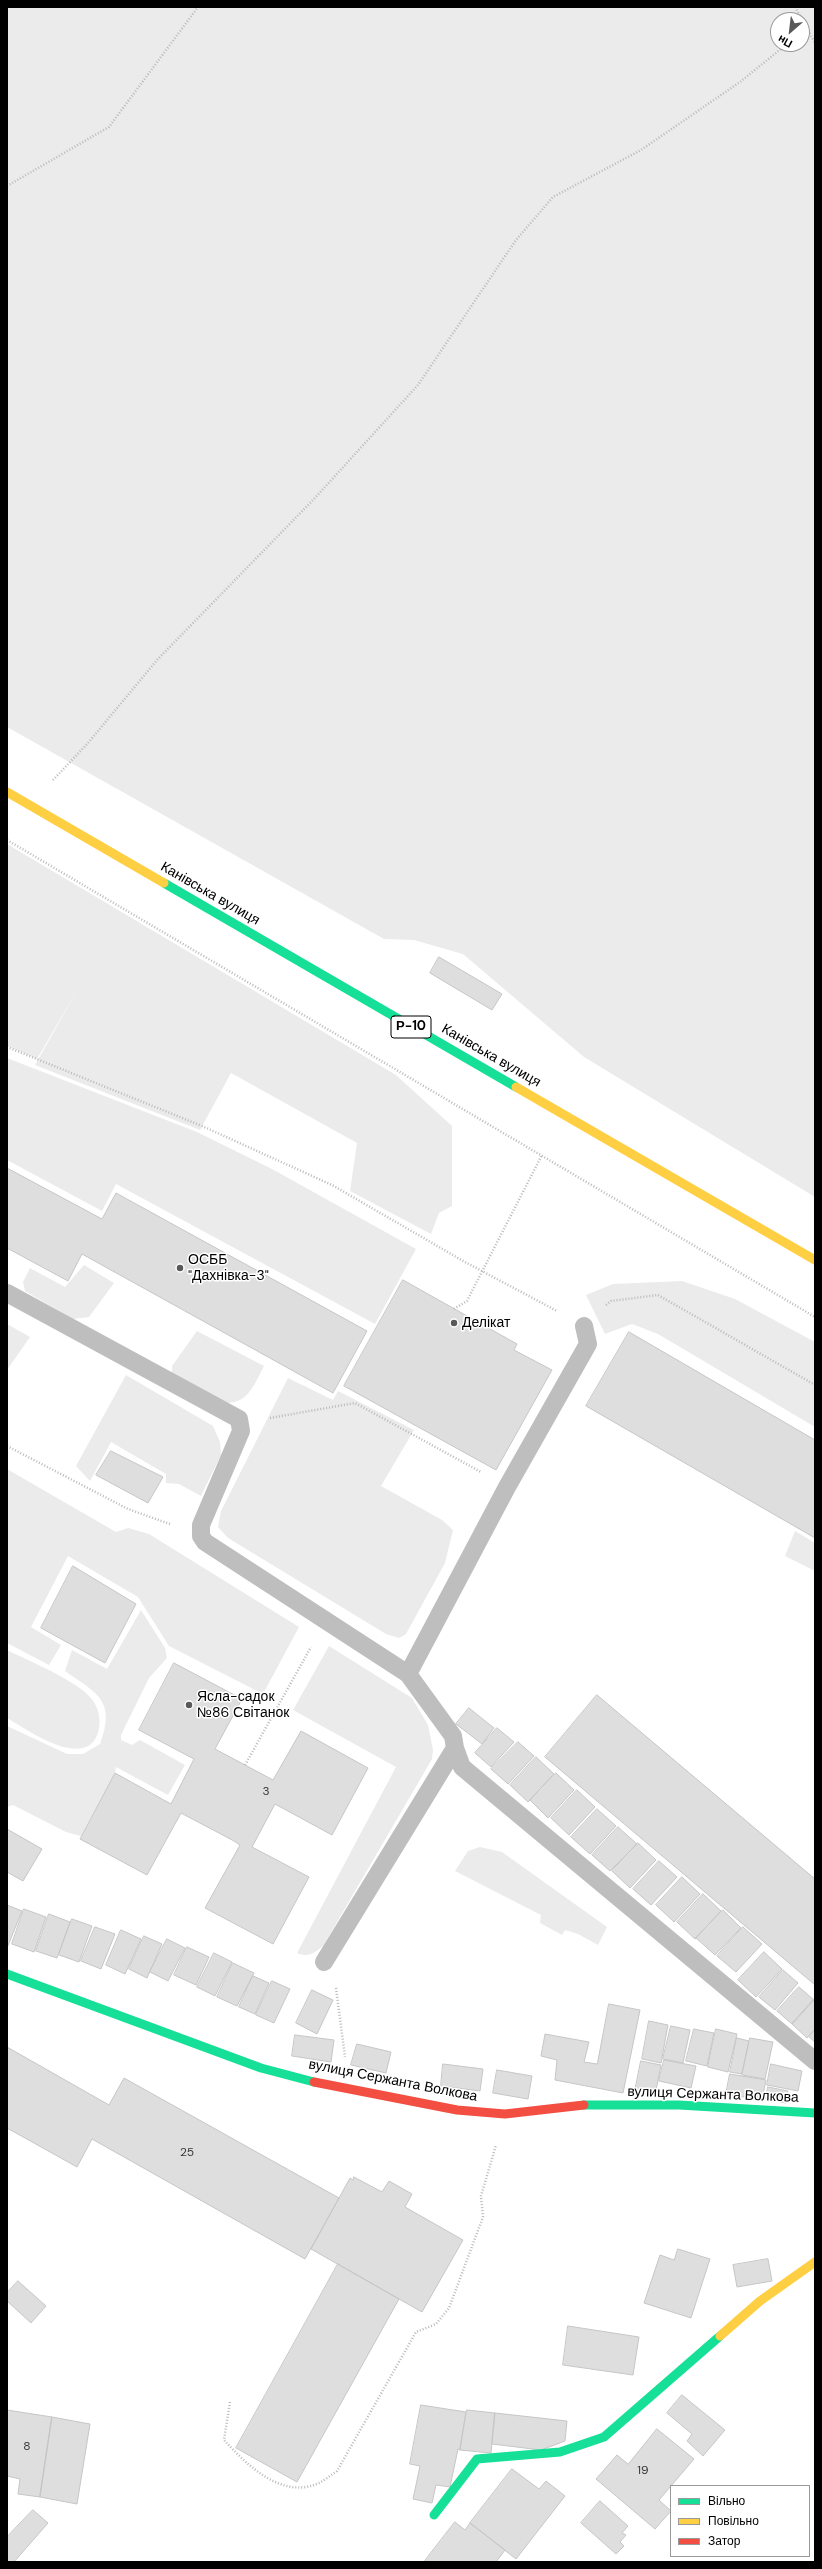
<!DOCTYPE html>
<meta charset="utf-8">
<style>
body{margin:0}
#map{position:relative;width:822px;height:2569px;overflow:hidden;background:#fff;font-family:"DM Sans",sans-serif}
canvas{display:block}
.frame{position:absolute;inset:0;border:8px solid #000;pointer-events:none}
.legend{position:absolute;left:670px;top:2485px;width:140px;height:72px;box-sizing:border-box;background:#fff;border:1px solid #999;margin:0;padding:5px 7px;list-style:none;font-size:12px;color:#000}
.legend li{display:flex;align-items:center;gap:8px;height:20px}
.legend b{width:20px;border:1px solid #999}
.north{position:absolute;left:770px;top:12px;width:40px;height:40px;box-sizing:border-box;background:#fff;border:1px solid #999;border-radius:50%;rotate:208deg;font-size:11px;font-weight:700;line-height:16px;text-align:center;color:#000}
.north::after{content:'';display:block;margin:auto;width:14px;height:18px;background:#595959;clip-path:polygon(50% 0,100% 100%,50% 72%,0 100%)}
</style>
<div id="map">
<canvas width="822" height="2569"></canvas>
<div class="frame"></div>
<ul class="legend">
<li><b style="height:5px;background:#16e098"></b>Вільно</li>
<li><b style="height:5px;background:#ffcf43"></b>Повільно</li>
<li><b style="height:5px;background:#f24e42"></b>Затор</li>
</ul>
<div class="north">Пн</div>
</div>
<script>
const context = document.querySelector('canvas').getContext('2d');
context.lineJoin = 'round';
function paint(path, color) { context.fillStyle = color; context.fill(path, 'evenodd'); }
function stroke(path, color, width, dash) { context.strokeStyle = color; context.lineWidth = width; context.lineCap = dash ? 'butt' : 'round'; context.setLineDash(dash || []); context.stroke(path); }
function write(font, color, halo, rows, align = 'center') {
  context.font = font + ' "DM Sans",sans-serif'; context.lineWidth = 3; context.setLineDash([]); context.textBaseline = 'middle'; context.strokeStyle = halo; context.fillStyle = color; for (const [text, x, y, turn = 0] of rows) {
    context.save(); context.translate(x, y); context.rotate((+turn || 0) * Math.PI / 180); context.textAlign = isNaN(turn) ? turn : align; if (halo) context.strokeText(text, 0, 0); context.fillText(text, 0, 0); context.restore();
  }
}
paint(new Path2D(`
 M7,7H815V1197L584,1057L463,954L414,940L384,939L7,727ZM778,20H802V44H778Z
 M7,844L396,1075L452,1126V1206L439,1213L431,1234L350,1191L357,1143L231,1073L200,1130L35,1065L79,987L37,1059L7,1046Z
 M7,1058L197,1132L272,1169L416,1249L375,1324L116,1184L102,1211L7,1160Z
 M84,1265L114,1283L89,1317L73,1319L25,1291L23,1282L30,1268L65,1287Z
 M682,1281L735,1299L815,1342V1427L658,1334L632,1324L605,1334L586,1295L613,1284Z
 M7,1324L30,1337L7,1370Z
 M197,1331L264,1366C255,1383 249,1402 228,1403L172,1373V1366Z
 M126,1375L213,1426L220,1442L221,1455L201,1496L179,1484L166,1483V1474L111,1442L90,1481L76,1466Z
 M288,1378L333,1400L338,1391L414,1430L381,1486L442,1520L453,1530L445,1563L406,1634L399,1638L386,1634L228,1538L218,1527L221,1511Z
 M7,1469L116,1532L128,1528L149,1534L299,1627L263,1694L169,1646L138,1597L68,1556L31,1627L61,1645L49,1665L7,1643Z
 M795,1531L815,1543V1571L785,1556Z
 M141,1610L165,1648L167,1658L149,1678L121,1735V1740L132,1745L140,1740L185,1765L168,1795L116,1767L115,1773L81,1836L66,1832L13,1805L7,1807V1726L67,1754H83L100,1744C116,1701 98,1694 65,1671L72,1650L107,1669Z
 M329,1646L412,1698L428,1725L433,1750L432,1759L323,1946C314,1953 309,1958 297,1953L396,1767L293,1710Z
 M7,1650C29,1661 73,1679 89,1696C98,1705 101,1717 99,1729C89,1774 28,1730 7,1718Z
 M480,1847L502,1852L607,1927L598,1945L578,1934L565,1930L562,1935L540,1923L541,1915L455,1871L468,1851Z`), '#ebebeb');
const building = new Path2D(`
 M439,957L502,994L492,1010L430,973Z
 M7,1168L102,1219L116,1193L367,1331L333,1393L82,1254L68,1281L7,1248Z
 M403,1280L517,1344L514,1350L552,1370L496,1470L344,1386Z
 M629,1332L815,1440V1538L586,1406Z
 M111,1451L163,1477L148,1503L96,1475Z
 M73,1566L136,1604L105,1663L41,1628Z
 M174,1663L242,1699L215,1749L245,1765L273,1780L301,1731L368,1768L332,1835L275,1804L252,1847L309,1877L273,1944L205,1908L240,1845L234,1841L181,1813L147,1875L80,1839L115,1773L171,1804L194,1759L139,1730Z
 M597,1695L815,1879V1985L545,1757Z
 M469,1708L494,1728L482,1744L456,1724Z
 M497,1728L514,1742L491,1767L475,1753Z
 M518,1742L534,1756L508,1784L491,1769Z
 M536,1757L554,1774L528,1802L510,1785Z
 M556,1773L574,1790L548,1818L530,1800Z
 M577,1790L595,1807L569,1835L551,1818Z
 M597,1809L616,1826L590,1854L571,1837Z
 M618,1827L637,1844L610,1871L592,1855Z
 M7,1829L42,1849L23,1881L7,1872Z
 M638,1843L656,1860L630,1888L612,1871Z
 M659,1861L677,1877L651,1905L633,1889Z
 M682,1877L700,1894L674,1922L656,1905Z
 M703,1894L721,1911L695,1939L677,1922Z
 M7,1905L22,1911L7,1948Z
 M24,1909L46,1917L34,1952L12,1944Z
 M723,1910L741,1928L715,1955L696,1938Z
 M49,1914L70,1922L57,1958L36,1951Z
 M72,1919L92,1926L79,1962L59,1955Z
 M95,1927L115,1934L101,1969L81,1961Z
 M743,1927L762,1944L736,1972L717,1956Z
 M121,1930L141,1939L125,1974L106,1965Z
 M144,1936L162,1944L147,1978L129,1969Z
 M167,1939L185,1948L168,1981L150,1972Z
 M187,1947L209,1957L196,1985L174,1975Z
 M764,1952L782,1969L756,1997L738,1980Z
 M214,1953L232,1962L215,1996L197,1987Z
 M233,1963L254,1973L237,2006L217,1997Z
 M783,1970L798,1983L775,2010L759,1997Z
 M253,1976L269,1983L255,2014L239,2007Z
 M272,1981L290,1989L274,2023L256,2015Z
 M799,1987L814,2000L792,2024L777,2011Z
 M312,1990L333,2000L317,2034L296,2023Z
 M815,1998V2029L807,2038L792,2024Z
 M609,2004L640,2010L623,2093L555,2080L557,2060L541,2056L545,2034L589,2042L584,2062L597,2064Z
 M649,2021L668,2025L661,2063L642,2059Z
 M671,2026L690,2030L683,2063L663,2059Z
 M694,2029L714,2033L707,2066L686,2061Z
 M716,2029L737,2034L728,2072L708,2067Z
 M815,2030V2042L809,2037Z
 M295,2035L334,2040L331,2062L292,2056Z
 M737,2038L749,2041L742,2074L730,2072Z
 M750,2038L773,2042L765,2079L742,2075Z
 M357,2044L391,2052L386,2073L351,2065Z
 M7,2047L109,2105L124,2078L339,2198L305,2259L92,2139L77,2167L7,2128Z
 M664,2060L696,2066L691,2088L659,2081Z
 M641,2061L661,2065L655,2095L635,2091Z
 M443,2064L483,2069L480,2091L441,2086Z
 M771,2064L802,2071L798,2091L767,2085Z
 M497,2070L532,2076L528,2099L493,2093Z
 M730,2074L766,2080L762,2100L726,2094Z
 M768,2087L788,2091L786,2103L766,2099Z
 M354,2177L382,2192L389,2181L412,2194L405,2207L463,2240L422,2312L311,2249L350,2178L353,2180Z
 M678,2249L710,2259L691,2318L644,2303L660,2255L674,2260Z
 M768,2259L772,2281L737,2287L733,2265Z
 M338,2264L399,2299L297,2482L236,2448Z
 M18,2281L46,2306L31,2323L7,2301V2293Z
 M568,2326L639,2337L633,2375L563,2365Z
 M682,2395L725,2430L703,2456L687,2441L692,2434L667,2413Z
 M421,2405L466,2412L460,2450L458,2449L450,2487L436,2485L432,2503L413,2499L420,2466L410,2464Z
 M7,2410L52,2417L40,2497L18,2494L20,2479L7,2476Z
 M467,2410L495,2413L491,2453L460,2450Z
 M495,2413L567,2421L565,2441L541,2450L492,2444Z
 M52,2417L90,2424L77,2504L40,2497Z
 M657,2429L694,2459L659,2500L671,2511L655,2529L596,2479L617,2455L628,2464Z
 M512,2469L539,2489L546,2481L565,2496L516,2559L470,2523Z
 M600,2501L628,2526L622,2533L626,2535L620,2542L624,2546L616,2554L581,2523Z
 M33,2510L48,2523L14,2562H9L7,2560V2537Z
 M455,2522L465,2530L470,2523L505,2550L496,2562H424Z`);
paint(building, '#dedede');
stroke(building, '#c6c6c6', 1);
stroke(new Path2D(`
 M795,7L815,43
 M802,32L807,28
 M7,186L109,127L198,7
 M53,780L88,743L157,660L314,499L418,385L516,240L553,197L641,150L740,82L787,44
 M7,840L815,1317
 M7,1047L202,1126L332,1185L465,1262L557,1311
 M606,1305L611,1301L658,1295L815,1385
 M454,1309L467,1301L472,1291L542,1155
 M270,1418L355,1403L481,1472
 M7,1446L128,1509L170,1524
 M245,1765L311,1647
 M336,1988L345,2057
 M230,2402L224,2440C247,2465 282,2500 319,2483C325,2480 331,2475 337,2471L416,2332L436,2324L449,2308L483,2217L481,2196L496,2145`), '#b9b9b9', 2.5, [1, 2]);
stroke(new Path2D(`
 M7,1293L239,1419L241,1431L201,1525V1536L205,1542L408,1674L453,1736L455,1748L462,1767L815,2061
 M408,1674L507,1487L588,1344L584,1326
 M324,1962L455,1748`), '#bebebe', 18);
stroke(new Path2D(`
 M164,883L516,1087
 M7,1974L261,2068L314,2082
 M584,2105H679L815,2113
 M434,2515L477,2459L560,2452L604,2437L720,2336`), '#16e098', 9);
stroke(new Path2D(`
 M7,792L164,883
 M516,1087L815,1260
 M720,2336L760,2301L815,2262`), '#ffcf43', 9);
stroke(new Path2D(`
 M314,2082L457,2110L505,2114L584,2105`), '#f24e42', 9);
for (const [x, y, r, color] of [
 [180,1268,4,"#595959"],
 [454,1323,4,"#595959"],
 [189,1705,4,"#595959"]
]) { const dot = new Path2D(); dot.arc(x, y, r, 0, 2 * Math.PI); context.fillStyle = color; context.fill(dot); stroke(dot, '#fff', 1.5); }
write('12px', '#383838', null, [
 ["3",266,1792],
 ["25",187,2153],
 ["8",27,2447],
 ["19",643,2471]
]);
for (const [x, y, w] of [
 [411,1027,40]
]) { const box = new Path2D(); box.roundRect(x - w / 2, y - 11, w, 22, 3); context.fillStyle = '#fff'; context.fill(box); stroke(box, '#000', 1); }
write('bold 13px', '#000', null, [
 ["Р-10",411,1027]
]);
write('14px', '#000', '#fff', [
 ["Канівська вулиця",210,894,30],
 ["Канівська вулиця",491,1056,30],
 ["вулиця Сержанта Волкова",393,2081,11],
 ["вулиця Сержанта Волкова",713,2095,2]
]);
write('14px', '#000', '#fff', [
 ["ОСББ",188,1260],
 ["\"Дахнівка-3\"",188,1276],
 ["Делікат",462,1323],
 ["Ясла-садок",197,1697],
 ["№86 Світанок",197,1713]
], 'left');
</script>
